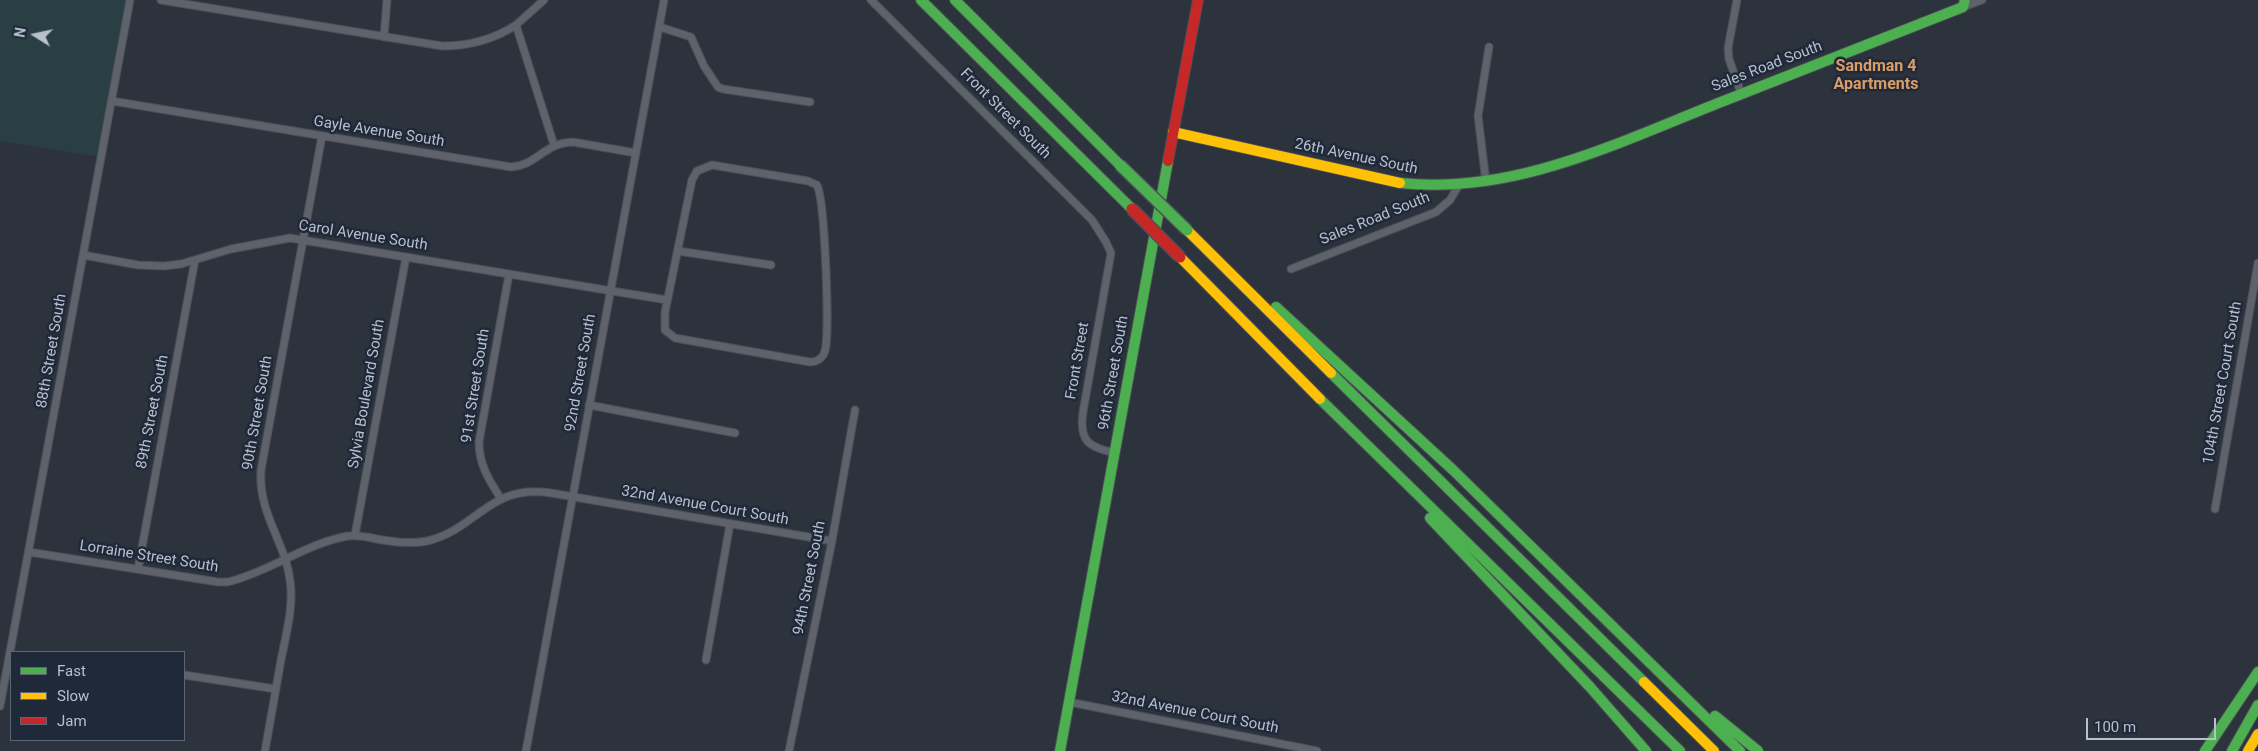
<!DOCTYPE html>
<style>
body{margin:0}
#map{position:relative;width:2258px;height:751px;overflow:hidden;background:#2d333d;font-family:Roboto,sans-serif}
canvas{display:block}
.legend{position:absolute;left:10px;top:651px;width:175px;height:90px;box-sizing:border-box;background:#1f2939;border:1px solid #5c6574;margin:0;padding:6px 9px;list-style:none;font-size:15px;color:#b8bfcd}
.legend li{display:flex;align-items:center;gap:10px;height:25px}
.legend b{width:25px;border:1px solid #5c6574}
.north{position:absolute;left:10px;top:10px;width:50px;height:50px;-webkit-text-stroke:4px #1f2939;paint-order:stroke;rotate:280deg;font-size:14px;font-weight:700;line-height:20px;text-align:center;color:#b8bfcd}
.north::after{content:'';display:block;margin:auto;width:18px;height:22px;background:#b8bfcd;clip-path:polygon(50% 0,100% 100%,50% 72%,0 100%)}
.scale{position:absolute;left:2086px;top:718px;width:130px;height:22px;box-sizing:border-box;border:2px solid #b8bfcd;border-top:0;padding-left:6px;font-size:15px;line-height:18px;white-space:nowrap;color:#b8bfcd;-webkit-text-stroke:4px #1f2939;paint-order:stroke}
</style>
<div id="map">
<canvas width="2258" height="751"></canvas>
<ul class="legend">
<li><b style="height:6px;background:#4caf50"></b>Fast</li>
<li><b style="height:6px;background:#ffc107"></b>Slow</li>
<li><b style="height:6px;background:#c62828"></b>Jam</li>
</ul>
<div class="north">N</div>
<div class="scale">100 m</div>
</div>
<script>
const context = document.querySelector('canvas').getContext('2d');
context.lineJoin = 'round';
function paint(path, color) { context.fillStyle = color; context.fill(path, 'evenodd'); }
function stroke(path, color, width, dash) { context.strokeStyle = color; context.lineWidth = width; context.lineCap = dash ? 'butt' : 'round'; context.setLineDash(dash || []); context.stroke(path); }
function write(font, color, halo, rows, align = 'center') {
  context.font = font + ' Roboto,sans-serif'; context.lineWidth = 5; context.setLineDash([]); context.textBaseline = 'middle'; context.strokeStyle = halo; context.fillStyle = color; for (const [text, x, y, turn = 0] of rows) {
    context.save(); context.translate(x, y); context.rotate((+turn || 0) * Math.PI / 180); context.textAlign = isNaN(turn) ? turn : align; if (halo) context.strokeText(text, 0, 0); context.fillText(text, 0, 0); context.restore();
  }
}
paint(new Path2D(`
 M0,0H130L102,157L0,141Z`), '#293f44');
const street = new Path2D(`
 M161,0L442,46C469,46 493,40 516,25
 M544,0L516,25L554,145
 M871,0L1092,220L1106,242L1111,253L1083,412C1079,441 1088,447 1115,453
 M1737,0L1728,48L1729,59L1741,93
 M1963,7L1982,0
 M660,27L691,37L704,66L718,87L723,89L810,102
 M384,37L387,0
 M112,101L511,167C538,165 543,143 573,142L636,153
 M712,165L808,181L817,185C825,201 830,334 825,351C823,358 817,362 810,362L675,338L665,330V312L692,180L697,171Z
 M1486,182L1478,116L1489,47
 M678,251L771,265
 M83,255L138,265L164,266L181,264L231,249L290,238L667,300
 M1291,269L1436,212L1450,200L1459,185
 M589,405L735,433
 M501,499C489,480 479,465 479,442L509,274
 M2215,509L2258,263
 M355,535L406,257
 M29,552L218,582H228C269,572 307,543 348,536C355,535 360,536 367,537C385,541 408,545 427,541C478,529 488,484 551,493L832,541
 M138,569L195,260
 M706,660L730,524
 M184,675L276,689
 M1069,702L1317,751
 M0,706L130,0
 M265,751C270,721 276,690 281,660C286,635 294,606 290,580C285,541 258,514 261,470L322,136
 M526,751L664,0
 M789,751L832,541L855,410`);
const fast = new Path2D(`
 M921,0L1132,209
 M955,0L1120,165
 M1400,183C1512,195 1615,144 1716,104C1798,72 1881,39 1963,7L1965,0
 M1276,307L1453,470L1740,751
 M1331,373L1644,682
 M1320,399L1680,751
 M1430,518L1590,687L1646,751
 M1715,716L1758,751
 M1060,751L1168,161
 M2205,751L2258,672
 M2232,751L2258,705`);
const slow = new Path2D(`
 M1173,132L1400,183
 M1187,230L1331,373
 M1180,257L1320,399
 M1644,682L1714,751
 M2248,751L2258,734`);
const jam = new Path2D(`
 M1168,161L1198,0`);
stroke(street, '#4a4e55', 9);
stroke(fast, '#4a4e55', 12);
stroke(slow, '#4a4e55', 12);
stroke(jam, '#4a4e55', 12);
stroke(street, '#5d626b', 7);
stroke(fast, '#4caf50', 10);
stroke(slow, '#ffc107', 10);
stroke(jam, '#c62828', 10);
const fastBridge = new Path2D(`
 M1120,165L1187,230`);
const jamBridge = new Path2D(`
 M1132,209L1180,257`);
stroke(fastBridge, '#4a4f59', 14, []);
stroke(jamBridge, '#4a4f59', 14, []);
stroke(fastBridge, '#4caf50', 11);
stroke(jamBridge, '#c62828', 11);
write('15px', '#b8bfcd', '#1f2939', [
 ["Sales Road South",1767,67,-21],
 ["Front Street South",1005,114,45],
 ["Gayle Avenue South",379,132,9],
 ["26th Avenue South",1356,157,12],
 ["Sales Road South",1375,219,-22],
 ["Carol Avenue South",363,236,9],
 ["88th Street South",52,351,-80],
 ["Front Street",1078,361,-80],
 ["92nd Street South",581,373,-80],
 ["96th Street South",1114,373,-80],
 ["104th Street Court South",2223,383,-80],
 ["91st Street South",476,386,-81],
 ["Sylvia Boulevard South",367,394,-80],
 ["89th Street South",153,412,-79],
 ["90th Street South",258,413,-80],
 ["32nd Avenue Court South",705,506,10],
 ["Lorraine Street South",149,557,9],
 ["94th Street South",810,578,-79],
 ["32nd Avenue Court South",1195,713,11]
]);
write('bold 16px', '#db9d65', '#1f2939', [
 ["Sandman 4",1876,67],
 ["Apartments",1876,85]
]);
</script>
